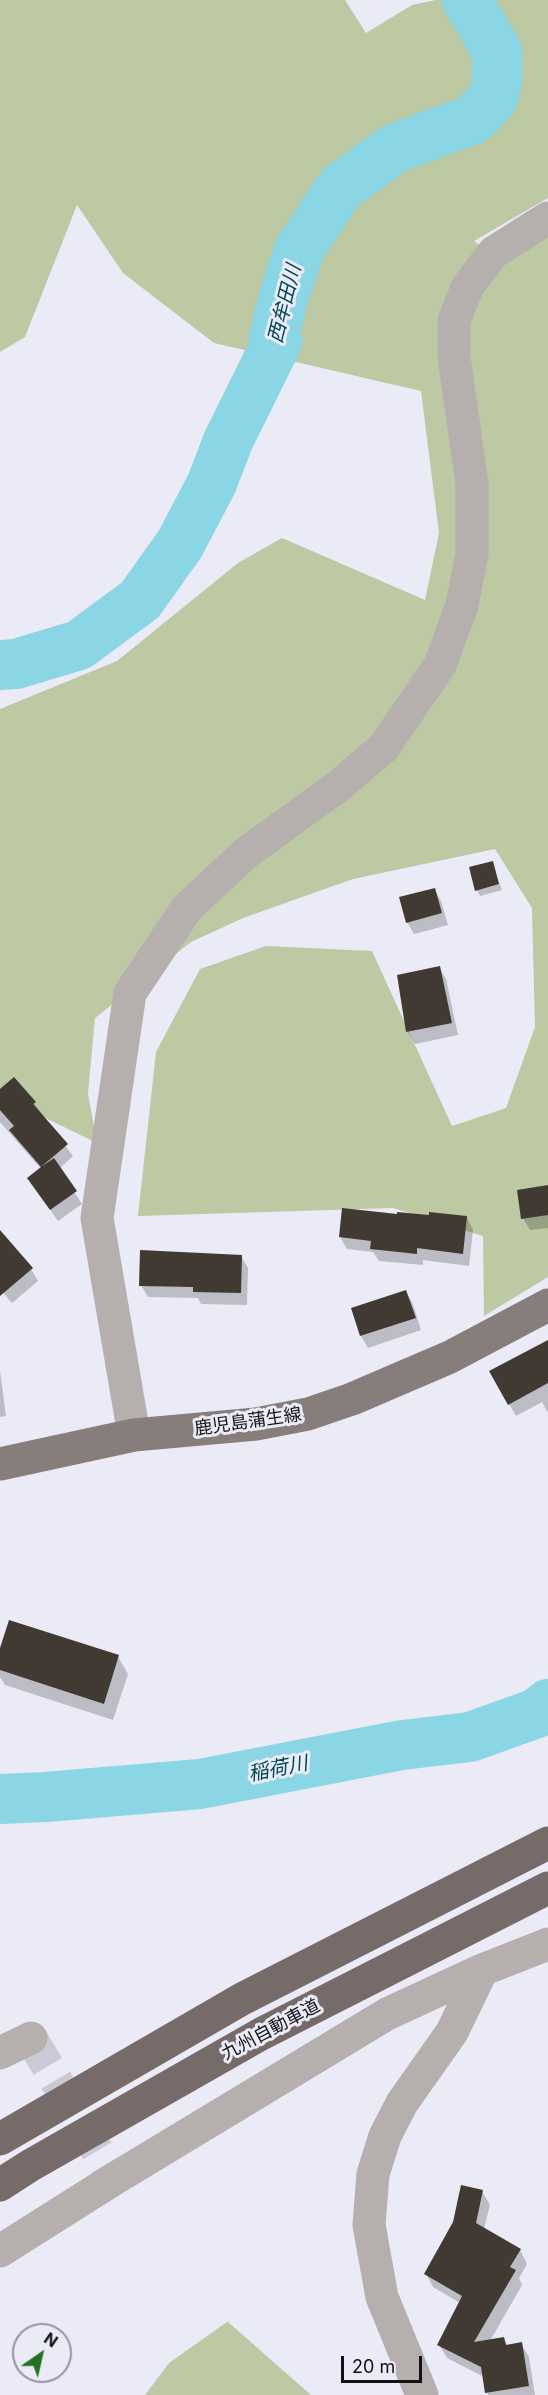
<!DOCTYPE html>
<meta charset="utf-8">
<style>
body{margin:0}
#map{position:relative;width:548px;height:2395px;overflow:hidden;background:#eaebf6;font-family:Inter,sans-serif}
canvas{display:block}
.north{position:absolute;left:12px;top:2323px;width:60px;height:60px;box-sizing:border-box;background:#eaebf6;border:2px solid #94949c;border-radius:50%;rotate:34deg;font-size:16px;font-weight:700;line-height:24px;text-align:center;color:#121216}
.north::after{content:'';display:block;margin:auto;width:21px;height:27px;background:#20741e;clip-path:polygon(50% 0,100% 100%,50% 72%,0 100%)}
.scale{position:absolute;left:341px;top:2356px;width:81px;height:27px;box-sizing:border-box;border:3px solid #121216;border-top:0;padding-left:8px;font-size:18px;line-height:21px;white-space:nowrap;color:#121216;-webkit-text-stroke:4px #eaebf6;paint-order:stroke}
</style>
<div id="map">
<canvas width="548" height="2395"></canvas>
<div class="north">N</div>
<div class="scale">20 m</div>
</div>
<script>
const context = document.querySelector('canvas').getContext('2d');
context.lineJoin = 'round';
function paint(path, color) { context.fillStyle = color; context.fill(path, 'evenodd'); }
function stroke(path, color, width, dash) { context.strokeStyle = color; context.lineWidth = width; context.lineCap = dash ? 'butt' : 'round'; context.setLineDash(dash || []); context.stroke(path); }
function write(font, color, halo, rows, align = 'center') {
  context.font = font + ' Inter,"Noto Sans JP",sans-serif'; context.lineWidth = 6; context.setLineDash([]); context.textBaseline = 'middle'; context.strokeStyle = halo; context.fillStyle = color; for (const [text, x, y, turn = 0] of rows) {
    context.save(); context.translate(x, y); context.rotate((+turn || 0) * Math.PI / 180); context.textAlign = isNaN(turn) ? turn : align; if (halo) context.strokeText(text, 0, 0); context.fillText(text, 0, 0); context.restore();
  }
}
paint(new Path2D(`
 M0,0H345L366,33L412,5L436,0H548V198L474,241L499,259L548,227V1277L484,1316L483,1236L393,1208L138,1216L156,1052L200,969L266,946L372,951L452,1126L506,1108L535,1027L532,908L495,849L353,879L243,918L191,942L95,1018L88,1094L97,1143L0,1096V709L117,661L238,563L282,538L425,600L439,533L421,391L214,343L123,273L77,205L25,337L0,352Z
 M227,2322H228L311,2395H145L169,2363Z`), '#bcc9a3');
paint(new Path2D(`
 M492,863L502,890L480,896L477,890Z
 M434,889L441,901L448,925L414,934L407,922Z
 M439,967L446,979L458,1035L415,1044L408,1032L399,976Z
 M13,1079L34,1103L73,1156L59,1169L82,1204L58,1221L28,1178L41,1169L0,1122V1089Z
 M548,1187V1228L530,1230L523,1218Z
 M343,1210L398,1216L467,1218L473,1230L469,1266L423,1260V1265L379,1261L373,1252L347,1249L340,1237Z
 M0,1232L31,1269L38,1281L12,1303L0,1289Z
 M241,1256L248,1268L247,1305L201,1304L198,1298L148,1297L141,1285Z
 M406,1292L413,1304L421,1330L368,1348L361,1336L352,1309Z
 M548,1341V1413L542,1402L516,1416L491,1372Z
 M0,1371L6,1416L0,1417Z
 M0,1653L118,1657L128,1674L113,1720L5,1685L0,1677Z
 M482,2191L490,2205L484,2229L520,2250L527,2264L519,2278L522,2285L490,2341L503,2339L508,2346L521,2344L529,2357L535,2395H488L484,2377L447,2358L439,2345L460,2303L433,2287L426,2274Z`), '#0003');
stroke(new Path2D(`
 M0,665L16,664L79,645L140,600L180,544L212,483L228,441L277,342L274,337L282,302L299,250L340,188L395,148L472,120L492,100L497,85V51L467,0
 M0,1799L46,1797L200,1784L402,1745L470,1737L537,1713L548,1704`), '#8ad6e4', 50);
paint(new Path2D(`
 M493,861L499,884L475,891L469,867Z
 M435,888L442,913L406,923L399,897Z
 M440,966L452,1023L406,1032L397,975Z
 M14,1077L36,1102L33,1104L68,1144L41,1167L54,1158L77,1191L50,1210L27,1178L41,1167L9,1130L14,1126L0,1110V1089Z
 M548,1185V1215L521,1219L517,1190Z
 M342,1208L397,1214V1212L429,1215V1212L467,1216L463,1254L417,1248V1254L370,1249L371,1241L339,1237Z
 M0,1230L33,1268L0,1296Z
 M140,1250L242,1255L241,1293L193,1292V1287L139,1286Z
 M406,1290L416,1318L360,1336L351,1308Z
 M548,1340V1383L508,1405L489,1371Z
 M9,1620L119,1655L104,1704L0,1670V1648Z
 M461,2185L483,2190L476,2223L521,2249L510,2267L516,2270L474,2342L504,2337L506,2345L522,2342L529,2386L485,2393L481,2367L437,2345L462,2296L424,2274L453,2222Z`), '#413a33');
stroke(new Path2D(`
 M31,2038L114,2179`), '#cacad4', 33, [33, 16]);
stroke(new Path2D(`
 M134,1435L97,1218L130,993L187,908L246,853L340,785L384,747L440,665L462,605L472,554V484L454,357V320L468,286L494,252L548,218
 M0,2053L31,2038
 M0,2251L114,2179L387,2014L482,1970L548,1944
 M422,2395L382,2297L369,2225L373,2174L385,2136L402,2103L452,2032L482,1970`), '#b5afae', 33);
stroke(new Path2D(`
 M0,1464L134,1435L256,1424L308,1414L352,1399L450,1357L548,1305`), '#877d7b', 33);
stroke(new Path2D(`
 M0,2139L242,1999L548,1843
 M0,2185L31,2165L261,2034L548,1888`), '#766b68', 33);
write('18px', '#121216', '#eaebf6', [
 ["鹿児島蒲生線",248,1422,-8],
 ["九州自動車道",271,2030,-28]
]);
write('italic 20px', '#004852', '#eaebf6', [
 ["西牟田川",285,304,-76],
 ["稲荷川",278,1769,-11]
]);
</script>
